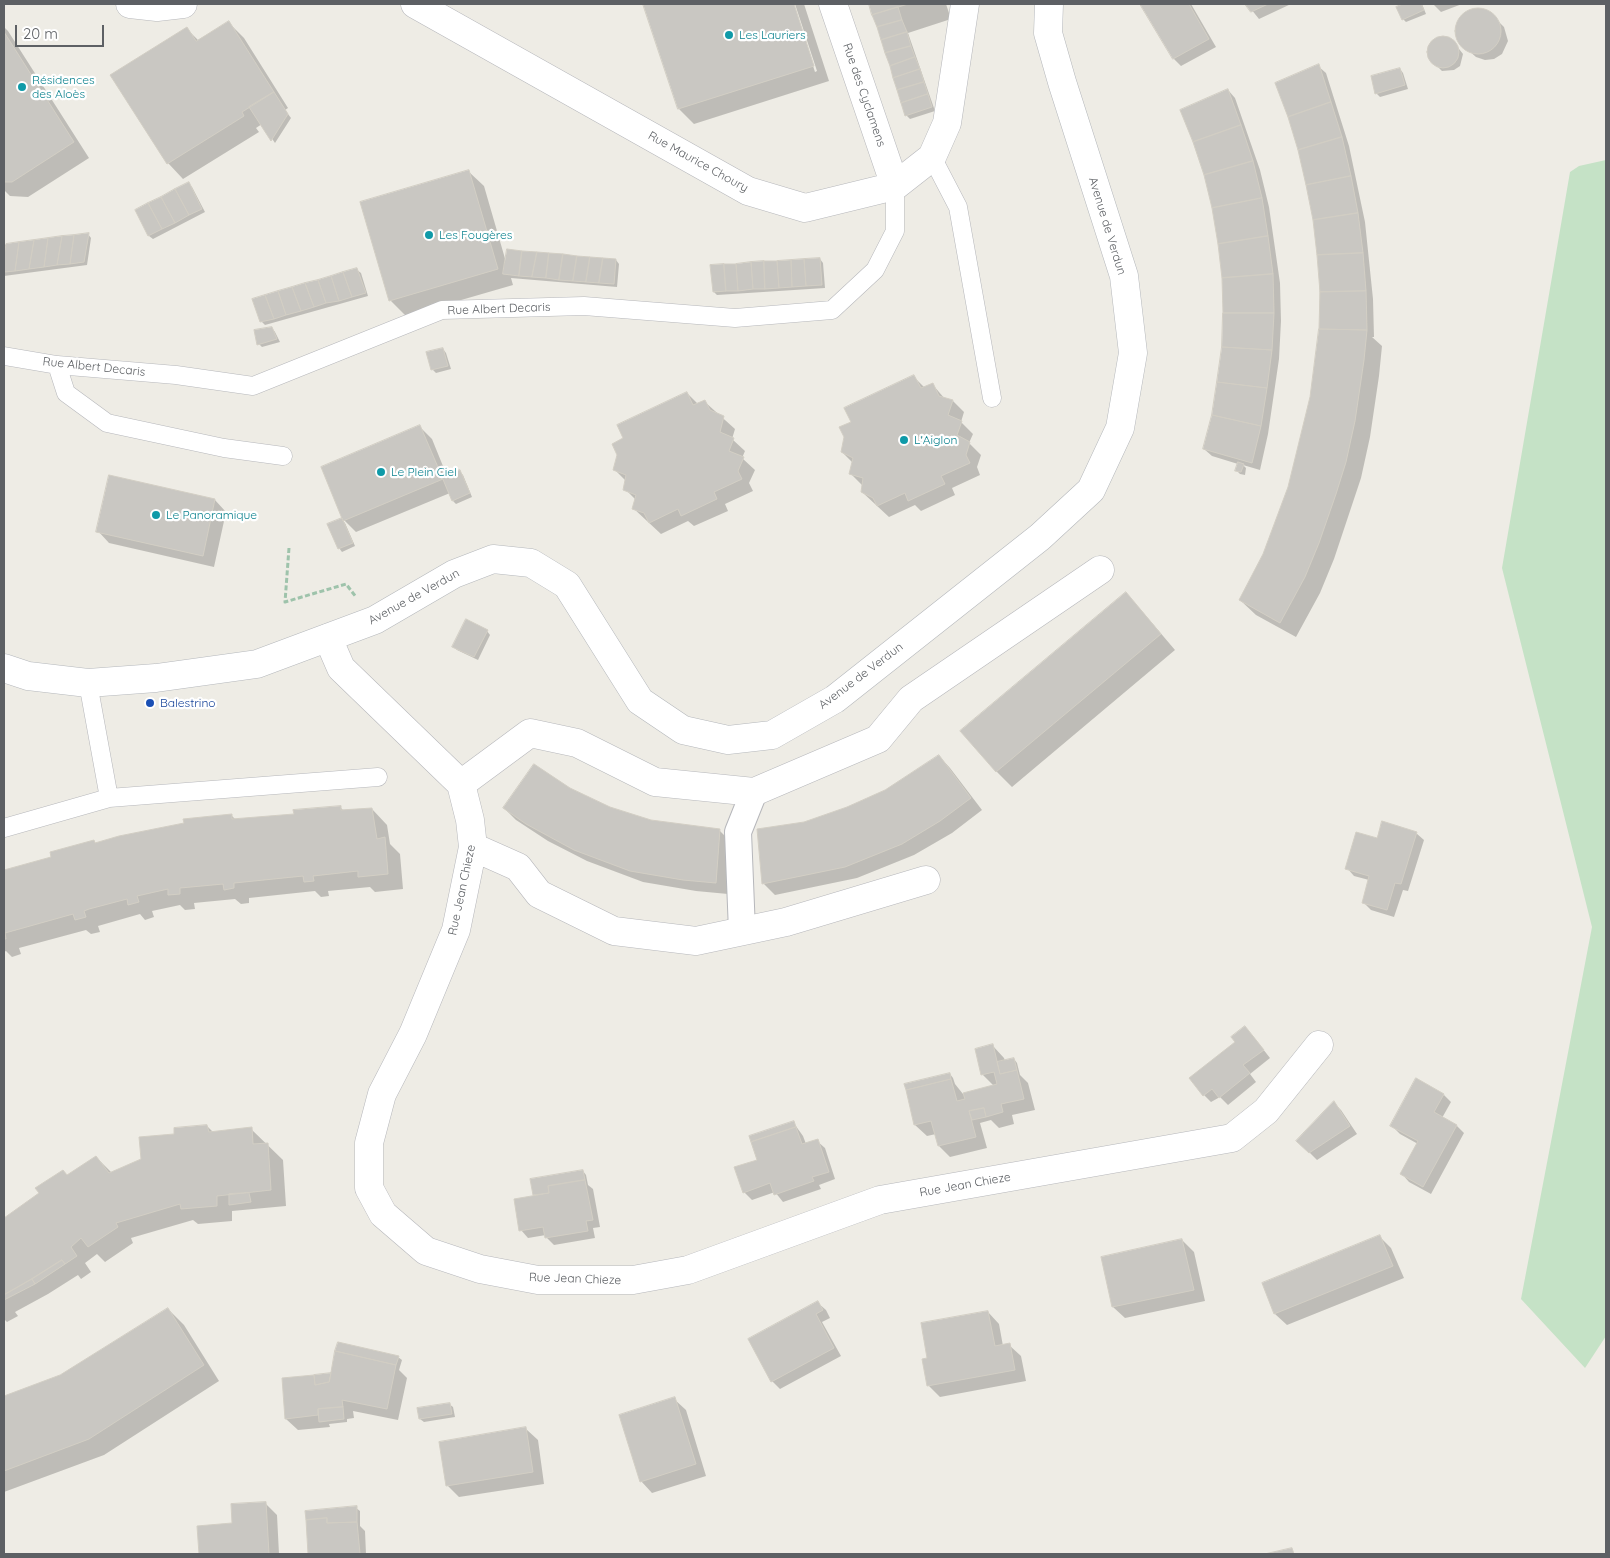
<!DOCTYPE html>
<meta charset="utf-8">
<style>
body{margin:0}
#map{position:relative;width:1610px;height:1558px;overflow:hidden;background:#eeece5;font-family:Quicksand,sans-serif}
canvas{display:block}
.frame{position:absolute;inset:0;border:5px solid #5d6064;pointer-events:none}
.scale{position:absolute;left:15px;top:25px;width:89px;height:22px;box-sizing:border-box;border:2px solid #5d6064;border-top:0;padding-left:6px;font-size:15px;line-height:18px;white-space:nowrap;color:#5d6064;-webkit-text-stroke:4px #fff;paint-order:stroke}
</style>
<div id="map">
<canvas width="1610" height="1558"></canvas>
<div class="frame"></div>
<div class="scale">20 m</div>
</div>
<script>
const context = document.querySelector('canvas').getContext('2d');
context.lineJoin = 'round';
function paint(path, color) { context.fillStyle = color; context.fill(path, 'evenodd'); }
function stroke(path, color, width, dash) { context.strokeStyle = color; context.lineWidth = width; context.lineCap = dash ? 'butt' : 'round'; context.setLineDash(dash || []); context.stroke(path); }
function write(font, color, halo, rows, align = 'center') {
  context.font = font + ' Quicksand,sans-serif'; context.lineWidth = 4.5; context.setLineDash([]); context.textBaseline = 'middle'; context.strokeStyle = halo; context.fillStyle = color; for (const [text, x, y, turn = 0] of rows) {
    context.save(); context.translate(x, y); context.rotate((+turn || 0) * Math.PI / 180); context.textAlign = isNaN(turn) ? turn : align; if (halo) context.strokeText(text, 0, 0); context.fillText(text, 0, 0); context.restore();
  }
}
paint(new Path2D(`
 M1606,160V1336L1585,1368L1521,1299L1592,927L1502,568L1570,172L1579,166Z`), '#c5e2c6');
paint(new Path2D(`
 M645,4H793L815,72L817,71L795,4H804L829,81L694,124L679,109Z
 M870,4H946L951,19L908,33L935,111L910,119L906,115Z
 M1142,4H1191L1216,47L1181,66L1174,59Z
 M1247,4H1291L1259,19Z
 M1406,4H1422L1426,14L1406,22L1403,19L1398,8Z
 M1433,4H1462L1441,12Z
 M1475,9L1489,12L1504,27L1508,41L1502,54L1494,59L1485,60L1476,57L1460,43L1457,34L1459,20L1466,13Z
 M228,22L244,38L288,108L285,110L291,118L275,143L262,124L256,128L259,132L183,179L168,163L187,29L199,41Z
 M4,27L8,31L89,158L28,197L10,196L4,190Z
 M1441,37L1452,40L1463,54L1460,66L1454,70L1442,71L1435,64L1429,55L1431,43L1434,41Z
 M1318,66L1326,73L1349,146L1365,222L1373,299L1374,337H1372L1382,346L1379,376L1370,437L1361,478L1334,559L1320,593L1296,637L1256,615L1240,600L1264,555L1289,488L1311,397L1320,330Z
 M1400,69L1403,73L1408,89L1380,97L1376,93Z
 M1228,90L1235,98L1260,170L1269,207L1280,283L1281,321L1279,359L1268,434L1260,470L1243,465L1246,468L1245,475L1240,474L1236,470L1238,464L1212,456L1204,449L1213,416L1223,347Z
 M468,171L484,186L506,262L616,260L619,264L617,287L511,278L513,285L406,316L391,301L362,203Z
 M188,184L192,187L205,212L153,239L149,236L136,211Z
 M88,234L91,238L87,265L4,276V245Z
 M820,259L823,263L825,288L717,295L714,292Z
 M357,270L361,273L368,296L265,325L261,321Z
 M272,328L275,332L280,342L262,347L259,344Z
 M443,349L446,353L451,369L436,373L432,369Z
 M914,377L925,388L933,385L945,399L953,401L964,412L961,422L973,434L969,443L981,455L977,467L980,475L952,488L955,495L921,511L915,505L889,517L862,492L863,486L851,474L853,463L842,452L852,422Z
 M687,393L698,404L705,402L735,429L732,439L745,451L742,458L755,470L749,483L753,491L725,504L728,511L694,526L688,521L661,534L633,508L636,500L625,489L626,481L615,470L625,439Z
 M420,427L432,439L447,476L459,471L463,475L472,497L456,504L453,501L450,493L356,532L344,520Z
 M215,500L226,512L214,567L109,543L98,531Z
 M342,520L345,523L355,546L342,552L339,548Z
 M1126,594L1141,610L1175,650L1012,787L997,772L962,731Z
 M487,631L490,635L478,660L457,650L454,647Z
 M939,756L950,768L982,810L952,833L914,855L857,878L775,895L763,883L804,823L867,801L897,785Z
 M341,808L344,811L372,809L387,825L390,844L400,854L403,889L375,892L370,887L328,891L329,896L321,897L315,891L249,898V903L241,904L235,899L194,903L195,909L185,910L180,905L152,911L154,917L145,920L140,914L98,926L100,932L91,934L86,930L19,948L21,954L12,957L6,951L4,952V871L53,858L94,841L96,844L232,816L236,820L295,815Z
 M504,808H609L651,821L719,830L731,842L728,894L696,891L643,882L587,861L548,841L516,820Z
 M1416,833L1424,840L1408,891L1403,890L1394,917L1371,910L1363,902L1369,880L1354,876L1347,868L1378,840Z
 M1252,1035L1270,1058L1250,1074L1256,1082L1228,1105L1220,1097L1211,1102L1204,1095Z
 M993,1046L1004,1058L1005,1061L1014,1059L1017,1063L1020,1075L1028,1083L1035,1110L1012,1115L1014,1124L999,1128L991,1120L980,1123L987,1148L950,1157L939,1146L936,1134L927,1136L915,1125L950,1074L953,1078L955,1084L963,1094L994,1086L982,1074Z
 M1444,1095L1451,1102L1442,1118L1457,1126L1464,1133L1431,1194L1409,1182L1402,1174L1418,1144L1400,1134L1392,1126Z
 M1334,1103L1341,1110L1357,1134L1317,1160L1298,1141Z
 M793,1122L803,1136L806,1144L817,1141L825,1148L835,1179L819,1185L821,1189L783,1202L775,1192L752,1200L744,1192L759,1160Z
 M207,1126L213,1132L251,1129L283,1160L286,1206L232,1211V1221L198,1224L193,1220L131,1238L133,1243L105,1262L97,1254L85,1263L91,1272L81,1279L78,1275L48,1294L15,1312L18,1316L7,1322L4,1319V1219L96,1157L112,1173L142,1160L175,1135Z
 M583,1171L586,1175L588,1185L593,1189L600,1227L593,1228L595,1238L554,1245L546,1237V1235L528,1238L521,1230L536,1196L534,1195Z
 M1380,1237L1391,1248L1404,1278L1287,1325L1275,1314L1263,1284Z
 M1182,1240L1194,1252L1205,1301L1125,1318L1113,1307Z
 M818,1303L826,1310L830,1318L822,1322L841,1356L780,1389L772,1381Z
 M168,1309L184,1325L219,1381L104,1455L4,1492V1398L61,1376Z
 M988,1312L999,1324L1003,1346L1009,1345L1021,1356L1026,1381L940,1397L928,1385L929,1359Z
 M398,1357L402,1360L399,1370L407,1378L398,1420L353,1411L354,1418L347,1419V1422L329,1424L330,1427L298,1430L286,1419L332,1374Z
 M674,1399L686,1410L706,1476L652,1493L641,1481Z
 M449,1404L453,1407L455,1417L424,1422L420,1419Z
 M526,1429L538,1440L544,1484L459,1497L447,1485Z
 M265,1503L277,1515L279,1554H200L198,1527L233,1524Z
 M356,1508L360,1511V1526L365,1531L366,1554H309L307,1512Z`), '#0003');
const building = new Path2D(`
 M643,4H794L814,66L678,109Z
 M869,4H908L872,15Z
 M1140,4H1189L1209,39L1173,59Z
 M1245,4H1268L1251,12Z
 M1403,4H1421L1424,10L1402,20L1396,7Z
 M898,7L902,20L877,27L872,15Z
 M1455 31a23 23 0 1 1 46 0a23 23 0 1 1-46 0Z
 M902,20L907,32L881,40L877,27Z
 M229,21L274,92L242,112L244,116L167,164L110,75L187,27L196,41Z
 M4,32L74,142L12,182H4Z
 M907,32L911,46L885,53L881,40Z
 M1427 52a16 16 0 1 1 32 0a16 16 0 1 1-32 0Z
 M911,46L915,57L890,66L885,53Z
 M915,57L920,69L893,78L890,66Z
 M1319,64L1331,102L1288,117L1275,83Z
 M1400,68L1405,85L1375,94L1371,76Z
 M920,69L924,82L897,90L893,78Z
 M924,82L928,94L901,103L897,90Z
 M1228,89L1241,125L1193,142L1180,110Z
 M274,92L288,114L271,141L249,107Z
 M928,94L932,107L905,116L901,103Z
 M1331,102L1342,137L1298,150L1288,117Z
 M1241,125L1253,161L1204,175L1193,142Z
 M1342,137L1351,176L1306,185L1298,150Z
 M1253,161L1262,198L1212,208L1204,175Z
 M469,170L498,269L389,301L360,202Z
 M1351,176L1358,213L1313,220L1306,185Z
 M189,182L202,209L189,215L175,189Z
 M175,189L189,215L175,223L161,197Z
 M161,197L175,223L162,229L148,203Z
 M1262,198L1268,236L1218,244L1212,208Z
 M148,203L162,229L148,236L135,210Z
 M1358,213L1363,253L1317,255L1313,220Z
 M89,233L84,262L70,264L74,235Z
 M74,235L70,264L57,265L62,236Z
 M62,236L57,265L44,267L48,238Z
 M1268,236L1273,274L1222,278L1218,244Z
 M48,238L44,267L29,269L34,240Z
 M34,240L29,269L15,271L19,242Z
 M19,242L15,271L4,272V256L6,244Z
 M507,249L522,251L519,276L503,274Z
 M522,251L537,252L532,277L519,276Z
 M537,252L549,253L546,278L532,277Z
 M549,253L563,254L559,280L546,278Z
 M1363,253L1366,291L1320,292L1317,255Z
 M563,254L577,256L573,281L559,280Z
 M577,256L590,257L586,282L573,281Z
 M590,257L603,258L599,283L586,282Z
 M603,258L616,259L614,284L599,283Z
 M820,258L822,285L806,286L804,259Z
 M804,259L806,286L792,287L791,260Z
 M791,260L792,287L779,288L777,261Z
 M764,261L765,289H753L751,262Z
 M764,261H777L779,288L765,289Z
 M751,262L753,289L738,291L736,264Z
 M724,264L726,291L713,292L710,265Z
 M724,264H736L738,291H726Z
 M357,268L366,293L352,297L343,272Z
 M343,272L352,297L339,301L331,276Z
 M1273,274L1274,313H1223L1222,278Z
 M331,276L339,301L326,303L318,280Z
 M318,280L326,303L314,307L305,283Z
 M305,283L314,307L301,311L292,287Z
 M292,287L301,311L286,315L278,291Z
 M278,291L286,315L274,319L265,295Z
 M1366,291L1367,330L1319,329L1320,292Z
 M265,295L274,319L260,322L252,299Z
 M1223,313H1274L1272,350L1222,347Z
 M272,327L277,339L257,345L254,330Z
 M1319,329L1367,330L1364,360L1355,421L1346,462L1336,494L1319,543L1305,577L1280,623L1239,600L1263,554L1288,487L1310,397Z
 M1222,347L1272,350L1267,388L1217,382Z
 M443,348L448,366L431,370L426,352Z
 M914,375L921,388L933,383L939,396L953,400L948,415L962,421L957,435L970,442L966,455L970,463L941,476L945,484L908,501L905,493L877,506L873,498L861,492L863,478L849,474L853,458L841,452L844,437L839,427L851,422L844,408Z
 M1217,382L1267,388L1261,426L1212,415Z
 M687,392L693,405L705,400L710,410L724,416L720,432L734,438L729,451L744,457L738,471L742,479L714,492L717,499L681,516L678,509L649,523L644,513L632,509L636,495L623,490L626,475L613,470L617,455L612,444L623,438L617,425Z
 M1212,415L1261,426L1252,463L1203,449Z
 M420,425L443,479L343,521L321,467Z
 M1238,462L1244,464L1241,472L1235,471Z
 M460,470L470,493L452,501L442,477Z
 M109,475L215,499L203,556L96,532Z
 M342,518L353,543L338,549L327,524Z
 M1126,592L1161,634L996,772L960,731Z
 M466,619L488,630L474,657L452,647Z
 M939,755L971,798L940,821L902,844L845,867L762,884L757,829L804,822L847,807L885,790Z
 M534,764L570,788L610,807L651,820L720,829L716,883L683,880L630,871L574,850L526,824L503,808Z
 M341,806V810L372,808L377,839L385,837L388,874L358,877V871L313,876L314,881L304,882L303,876L234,883V888L224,890L223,884L180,888V894L168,895V889L137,896L139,902L128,905L127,899L89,909L84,911L86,917L75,920L73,914L5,933L6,939H4V870L51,857L50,852L94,840L95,843L119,836L184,823L183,819L232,814V819L294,814L293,810Z
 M1382,821L1417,832L1401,884L1395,883L1387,910L1362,903L1369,876L1345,869L1356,832L1377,838Z
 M1245,1026L1264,1050L1243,1065L1250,1073L1219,1098L1212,1089L1203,1096L1189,1078L1235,1042L1231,1037Z
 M993,1044L1000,1074L1017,1070L1024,1099L1001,1104L1003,1112L986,1117L984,1108L969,1111L976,1137L938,1146L931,1121L914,1125L906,1090L951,1079L957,1101L965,1099L963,1093L997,1084L994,1072L981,1075L975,1049Z
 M1014,1058L1017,1070L1000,1074L997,1062Z
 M950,1073L951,1079L906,1090L904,1084Z
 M1416,1078L1444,1094L1434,1112L1457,1125L1423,1187L1400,1174L1418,1141L1390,1126Z
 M1334,1101L1350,1126L1309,1153L1296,1141Z
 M984,1108L986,1117L972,1120L969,1111Z
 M794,1121L796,1127L751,1142L749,1136Z
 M207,1125L209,1132L252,1127L253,1144L268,1143L271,1190L217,1196V1206L181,1209L180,1204L116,1223L118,1227L88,1247L81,1238L71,1247L77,1256L65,1264L62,1260L32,1279L4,1295V1218L39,1193L35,1188L63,1170L67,1175L96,1156L109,1173L141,1159L139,1137L174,1134V1128Z
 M796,1127L802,1144L818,1139L829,1172L812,1177L814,1181L774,1195L770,1183L743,1193L734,1167L757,1160L751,1142Z
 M583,1170L585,1180L548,1186L549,1193L533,1195L530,1179Z
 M585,1180L593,1220L586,1221L588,1231L545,1238L543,1227L519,1231L514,1199L549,1193L548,1186Z
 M249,1193L251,1202L229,1205V1194Z
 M1380,1235L1393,1266L1274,1314L1262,1283Z
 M1182,1239L1194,1290L1112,1307L1101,1257Z
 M62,1260L65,1264L35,1284L32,1279Z
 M32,1279L35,1284L4,1300V1295Z
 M818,1301L823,1310L816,1314L834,1348L771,1382L748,1339Z
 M168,1308L204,1365L89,1439L4,1471V1396L60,1375Z
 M988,1311L995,1346L1010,1343L1015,1370L927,1386L922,1359L927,1358L921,1323Z
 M338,1342L399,1356L396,1365L335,1351Z
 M335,1351L396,1365L387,1409L342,1400L343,1407L318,1409V1415L285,1419L282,1378L314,1375L315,1385L329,1382Z
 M331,1373L329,1382L315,1385L314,1375Z
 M675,1397L696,1464L640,1482L619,1415Z
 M450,1403L452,1414L419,1419L417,1408Z
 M343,1407L344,1419L319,1422L318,1409Z
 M526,1427L533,1472L446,1486L439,1442Z
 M266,1502L269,1554H199L197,1526L232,1523L231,1504Z
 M357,1506V1522L327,1523V1518L306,1520L305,1511Z
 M327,1518V1523L357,1522L360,1554H308L306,1520Z
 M1292,1548L1294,1554H1265Z`);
paint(building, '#c9c7c2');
stroke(building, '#d2cec4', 1);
const service = new Path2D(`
 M932,157L958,207L992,398
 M4,356L57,365L176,375L253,386L442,310L584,306L735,318L832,310L875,270L895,231V186
 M57,365L66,393L107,423L224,448L283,456
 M88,683L109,798
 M4,828L109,798L378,777`);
const pedestrian = new Path2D(`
 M742,931L738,832L754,792`);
const minor = new Path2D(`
 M130,4L157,7L183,4
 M415,4L748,191L805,208L895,186L932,157L947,123L965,4
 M833,4L895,186
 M328,638L341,668L461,784L470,820L473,847L456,930L413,1034L382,1094L369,1143V1188L383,1214L426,1251L480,1269L538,1280H633L688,1270L880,1200L1232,1138L1266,1111L1319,1045
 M461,784L530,733L577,743L655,782L754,792L878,739L911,699L1100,570
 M473,847L518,867L539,894L614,931L696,941L786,922L926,880`);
const secondary = new Path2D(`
 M4,668L28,676L88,683L156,678L257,664L375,620L454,574L493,559L531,563L567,585L640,701L683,730L728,740L772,735L835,699L1040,537L1091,490L1120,428L1133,353L1124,276L1062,82L1048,33L1049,4`);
stroke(service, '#b6b7bb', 19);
stroke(pedestrian, '#b6b7bb', 28);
stroke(minor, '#b6b7bb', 29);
stroke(secondary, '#b4b7bb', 29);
stroke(new Path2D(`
 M289,548L285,602L346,584L356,597`), '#9ec3ab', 3, [5, 2.5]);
stroke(service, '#fff', 18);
stroke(pedestrian, '#fff', 26);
stroke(minor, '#fff', 28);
stroke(secondary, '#fff', 28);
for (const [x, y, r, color] of [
 [729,35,5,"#0f9aa8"],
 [22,87,5,"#0f9aa8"],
 [429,235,5,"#0f9aa8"],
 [904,440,5,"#0f9aa8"],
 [381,472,5,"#0f9aa8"],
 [156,515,5,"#0f9aa8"],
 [150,703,5,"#1a4fb4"]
]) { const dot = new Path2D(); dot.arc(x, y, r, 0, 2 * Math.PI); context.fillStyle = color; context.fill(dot); stroke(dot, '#fff', 2); }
write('12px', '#0d838f', '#fff', [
 ["Les Lauriers",739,35],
 ["Résidences",32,80],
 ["des Aloès",32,94],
 ["Les Fougères",439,235],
 ["L'Aiglon",914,440],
 ["Le Plein Ciel",391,472],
 ["Le Panoramique",166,515]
], 'left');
write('12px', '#5d6064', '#fff', [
 ["Rue des Cyclamens",864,95,71],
 ["Rue Maurice Choury",698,162,29],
 ["Avenue de Verdun",1107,226,73],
 ["Rue Albert Decaris",499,309,-2],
 ["Rue Albert Decaris",94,367,6],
 ["Avenue de Verdun",414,597,-29],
 ["Avenue de Verdun",861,676,-37],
 ["Rue Jean Chieze",462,890,-78],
 ["Rue Jean Chieze",965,1185,-10],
 ["Rue Jean Chieze",575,1279,2]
]);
write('12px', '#164399', '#fff', [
 ["Balestrino",160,703]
], 'left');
</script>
